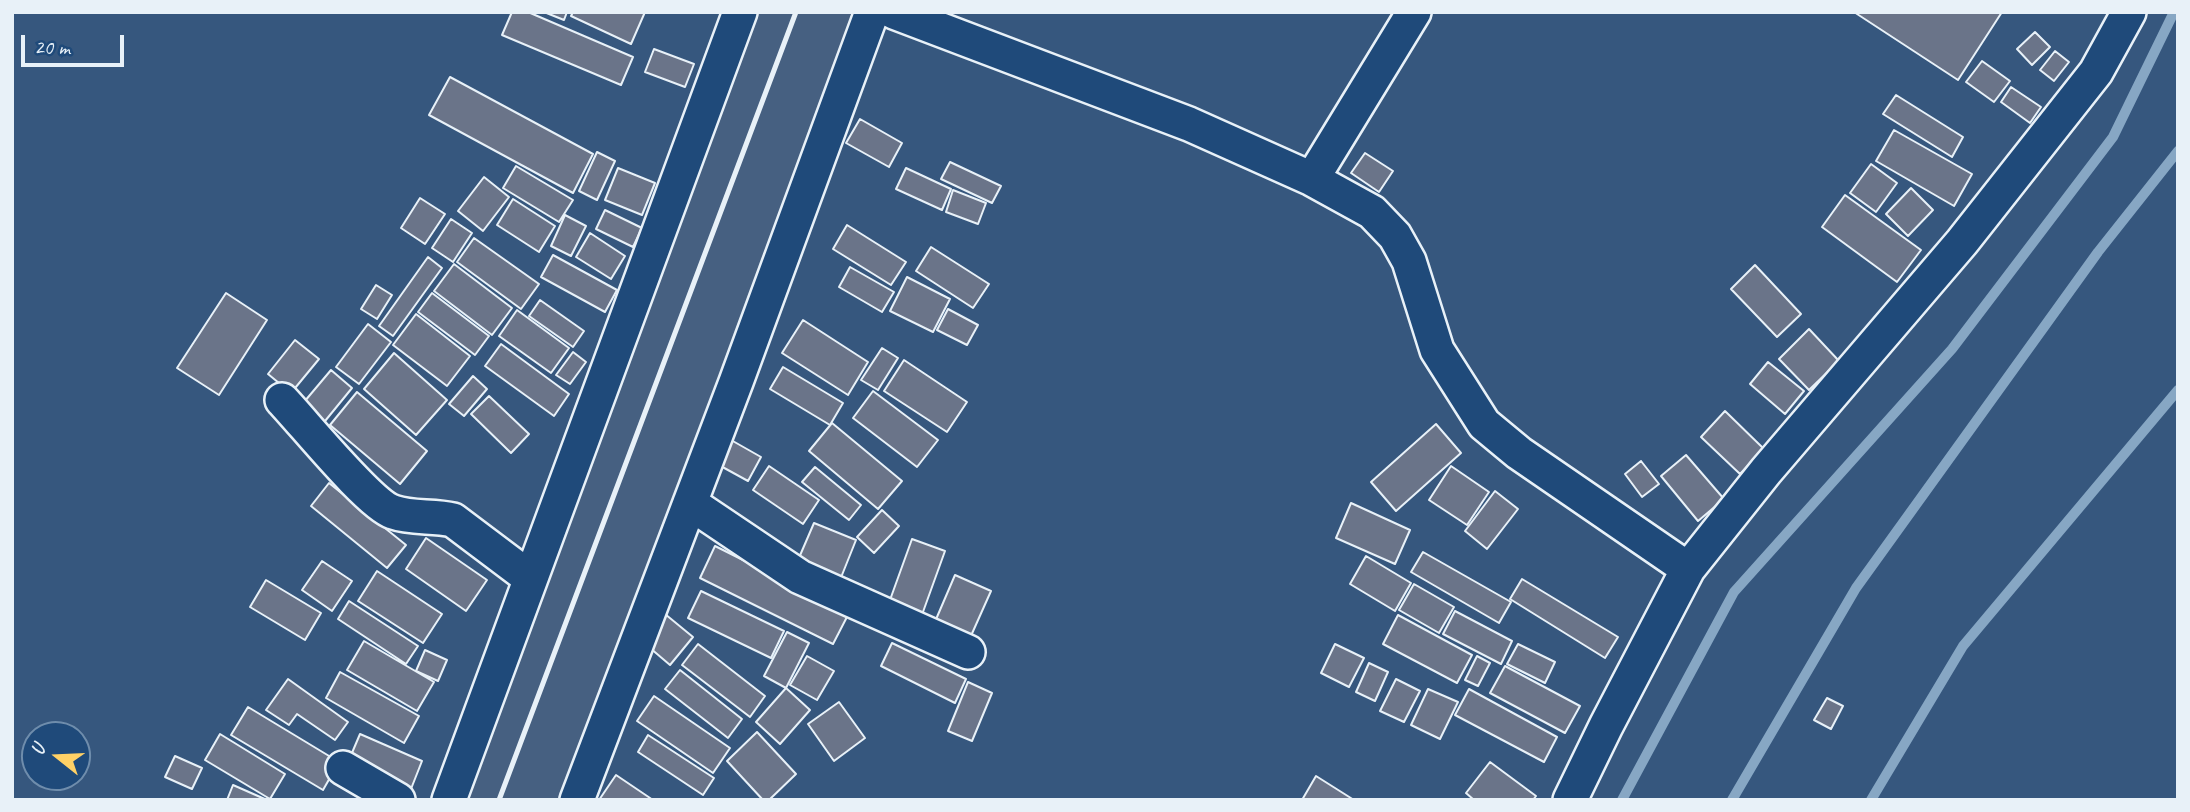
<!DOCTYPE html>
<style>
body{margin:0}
#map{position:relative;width:2190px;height:812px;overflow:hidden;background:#36577e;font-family:Caveat,sans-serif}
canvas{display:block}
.frame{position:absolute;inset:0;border:14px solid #e8f1f8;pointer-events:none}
.north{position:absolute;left:21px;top:721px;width:70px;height:70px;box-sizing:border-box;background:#1f4a7a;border:2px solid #6f8dac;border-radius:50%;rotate:288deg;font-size:19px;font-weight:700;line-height:28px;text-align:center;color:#e8f1f8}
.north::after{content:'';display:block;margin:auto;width:24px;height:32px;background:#ffd166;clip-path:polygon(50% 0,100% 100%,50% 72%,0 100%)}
.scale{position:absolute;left:21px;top:35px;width:103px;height:32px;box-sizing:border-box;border:4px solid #e8f1f8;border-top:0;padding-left:9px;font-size:21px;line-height:24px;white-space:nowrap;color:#e8f1f8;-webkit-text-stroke:5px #1f4a7a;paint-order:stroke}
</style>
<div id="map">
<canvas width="2190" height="812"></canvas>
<div class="frame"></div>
<div class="north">U</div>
<div class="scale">20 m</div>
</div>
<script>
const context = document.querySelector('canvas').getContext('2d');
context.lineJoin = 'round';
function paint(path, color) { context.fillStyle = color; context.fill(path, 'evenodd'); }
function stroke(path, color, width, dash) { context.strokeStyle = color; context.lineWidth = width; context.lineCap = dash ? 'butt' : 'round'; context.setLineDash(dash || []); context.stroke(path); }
paint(new Path2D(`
 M749,12H855L559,800H452Z`), '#466081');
stroke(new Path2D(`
 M1622,800L1734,592L1952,349L2113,137L2174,12
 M1732,800L1856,588L2098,252L2178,151
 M1871,800L1963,646L2178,390`), '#87a7c4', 10);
const building = new Path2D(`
 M512,12H528L633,57L621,85L502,35Z
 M544,12H567L564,20Z
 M573,12H645L631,44L571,16Z
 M1854,12H2002L1958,80Z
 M2035,32L2050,47L2032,65L2017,49Z
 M654,49L694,64L685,87L645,72Z
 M2055,51L2069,62L2054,81L2040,70Z
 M1982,61L2010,81L1994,102L1966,82Z
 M450,77L593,154L573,193L429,115Z
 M2011,87L2041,107L2030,123L2001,102Z
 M1896,95L1963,137L1952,157L1883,114Z
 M860,119L902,143L889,167L846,143Z
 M1894,130L1972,174L1954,206L1876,161Z
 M597,152L615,161L597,200L579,191Z
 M1365,153L1393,171L1379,192L1351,173Z
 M950,162L1001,186L992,203L941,179Z
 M1871,164L1897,183L1876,212L1850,193Z
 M516,166L573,200L559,222L503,188Z
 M618,168L655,183L642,215L605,200Z
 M906,168L951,189L942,210L896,189Z
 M484,177L509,197L483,231L458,211Z
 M1911,188L1933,210L1908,236L1886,214Z
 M953,190L986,203L978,224L946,212Z
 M1845,195L1921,250L1897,282L1822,227Z
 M420,198L445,214L425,244L401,228Z
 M513,199L555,226L539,252L497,225Z
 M605,210L642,228L633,247L596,229Z
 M565,215L586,226L571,256L551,246Z
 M451,219L472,233L453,262L432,248Z
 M847,225L906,262L891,285L833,249Z
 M590,233L625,256L611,279L576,257Z
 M474,238L539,284L521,309L457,262Z
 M931,247L989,284L973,308L916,271Z
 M553,255L617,290L605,312L541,277Z
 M428,257L442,268L393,336L379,326Z
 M454,264L512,308L492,335L434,291Z
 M1755,265L1801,314L1777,337L1731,289Z
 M850,267L894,292L882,312L839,287Z
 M907,277L950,299L933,332L890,311Z
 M376,285L392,295L377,319L361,309Z
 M226,293L267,320L219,395L177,368Z
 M432,293L489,336L475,355L418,312Z
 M540,300L584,331L573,347L529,316Z
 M948,309L978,325L967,345L937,330Z
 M517,310L569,348L551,373L499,336Z
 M416,314L470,356L447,386L393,345Z
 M803,320L868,362L848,395L782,353Z
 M368,324L391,342L359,384L336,367Z
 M1809,329L1839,361L1809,390L1779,359Z
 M295,340L319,359L291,393L268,374Z
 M501,344L569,394L554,416L485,366Z
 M882,348L898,358L878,390L861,380Z
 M573,352L586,362L570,384L556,375Z
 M394,353L447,400L416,435L364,389Z
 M904,360L967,402L947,432L884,391Z
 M1768,362L1804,391L1785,414L1750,384Z
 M783,367L843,403L830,425L770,389Z
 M331,370L352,388L321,426L299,408Z
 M473,376L487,389L464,416L449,404Z
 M873,391L938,440L917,467L853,418Z
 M357,392L427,451L400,484L330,425Z
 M489,396L529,434L511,453L471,414Z
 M1725,411L1764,449L1740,474L1701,437Z
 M832,423L902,481L878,509L809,451Z
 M1436,424L1461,453L1396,511L1371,482Z
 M731,440L761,457L748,481L717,464Z
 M1686,455L1724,499L1698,521L1661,476Z
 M1641,461L1659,484L1642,497L1625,474Z
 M769,466L819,500L803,524L753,490Z
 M1451,466L1489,492L1467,525L1429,500Z
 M815,467L861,505L849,520L802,482Z
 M329,483L406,545L387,568L311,506Z
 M1495,491L1518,509L1487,549L1465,531Z
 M1351,503L1410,530L1395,564L1336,538Z
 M882,510L899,526L874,553L857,537Z
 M814,523L856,540L838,585L795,567Z
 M426,538L487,580L466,611L406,569Z
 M912,539L945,551L919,623L886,611Z
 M715,546L849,613L833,644L700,578Z
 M1423,552L1511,602L1499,623L1411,572Z
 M1366,556L1411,583L1395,611L1350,584Z
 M322,561L352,581L332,611L302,590Z
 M377,571L442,614L423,643L358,601Z
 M955,575L991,591L966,647L931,631Z
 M1522,579L1618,637L1605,658L1510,599Z
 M266,580L321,613L305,640L250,607Z
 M1414,584L1454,607L1439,633L1399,610Z
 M701,591L784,631L771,658L688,618Z
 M349,601L418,646L406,664L338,619Z
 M1455,611L1512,641L1501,664L1443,634Z
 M665,614L693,637L670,665L643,642Z
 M1398,615L1472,655L1457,683L1383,644Z
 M787,632L809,643L786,688L764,676Z
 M364,641L434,682L417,711L347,670Z
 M892,643L966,679L955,703L881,666Z
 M698,644L765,696L750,717L682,665Z
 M1335,644L1364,658L1349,687L1321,673Z
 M1518,644L1555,662L1545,683L1507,664Z
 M425,650L447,660L438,681L416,671Z
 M807,656L834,671L817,700L790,685Z
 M1477,656L1490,663L1478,686L1465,680Z
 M1369,663L1388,672L1375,701L1356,692Z
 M1505,666L1580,706L1565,733L1490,693Z
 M680,670L742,719L728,738L665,689Z
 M340,672L419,716L404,743L326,698Z
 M288,679L348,722L335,740L297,714L289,725L266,710Z
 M1396,679L1420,691L1404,722L1380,711Z
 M968,682L992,693L972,741L948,731Z
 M786,688L810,710L780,744L756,722Z
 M1428,689L1458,702L1440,739L1411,725Z
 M1469,689L1557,737L1544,762L1455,715Z
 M654,696L730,748L713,773L637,721Z
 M1827,698L1843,706L1831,729L1814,720Z
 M839,702L865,738L834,761L808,724Z
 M248,707L339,762L323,790L231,735Z
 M757,732L796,774L769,800H763L727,761Z
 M220,734L285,774L270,799L205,760Z
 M360,734L422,761L409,794L346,767Z
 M648,735L714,778L703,795L638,752Z
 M175,756L202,768L192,789L165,777Z
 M1490,762L1536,796L1533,800H1474L1466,793Z
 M616,775L653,800H599Z
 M1316,776L1354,800H1302Z
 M233,785L267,800H227Z`);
paint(building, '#6a7489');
stroke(building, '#e8f1f8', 2);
const minor = new Path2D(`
 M894,12L1189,124L1312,179L1372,212L1395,236L1409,261L1437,350L1484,424L1519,453L1688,569
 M1312,179L1414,12
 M282,400C304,423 369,504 393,512C412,519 433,515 453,520L530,578
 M690,503L800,577L968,652
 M343,768L398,800
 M449,800L740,12
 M577,800L736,382L872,12
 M1570,800L1606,726L1688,569L1766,471L1962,242L2096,72L2129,12`);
stroke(minor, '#e8f1f8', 38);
stroke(minor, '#1f4a7a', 33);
stroke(new Path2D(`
 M499,800L796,12`), '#e8f1f8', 5);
</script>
